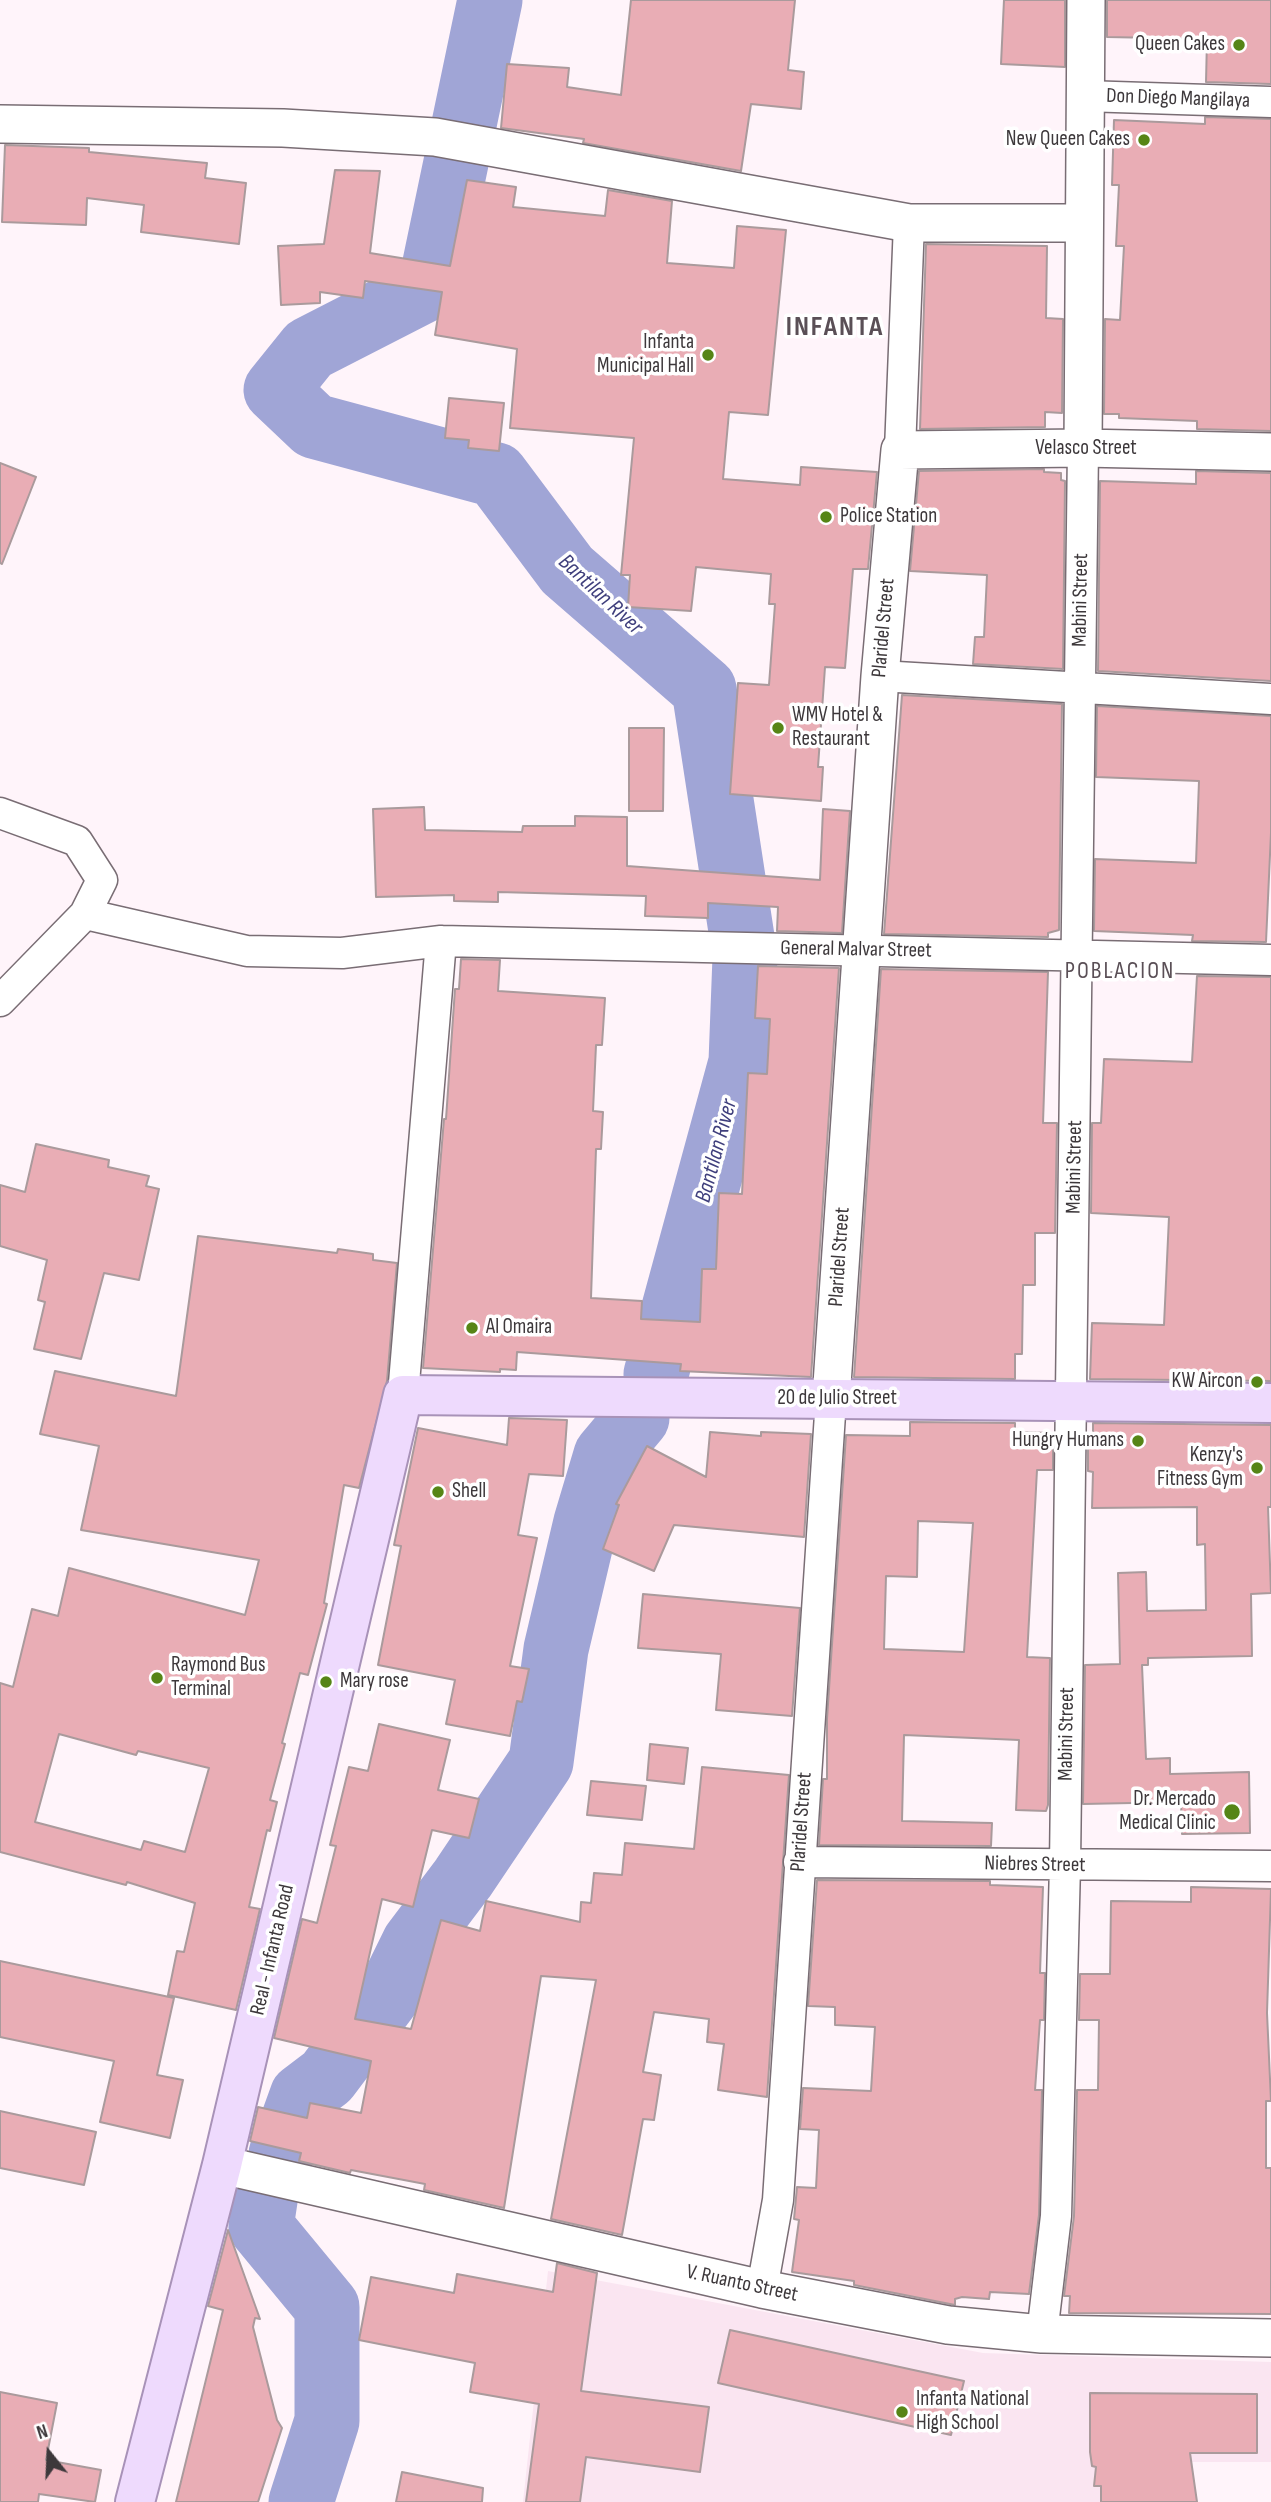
<!DOCTYPE html>
<style>
body{margin:0}
#map{position:relative;width:1271px;height:2502px;overflow:hidden;background:#fff4fa;font-family:"Sofia Sans Condensed",sans-serif}
canvas{display:block}
.north{position:absolute;left:14px;top:2418px;width:70px;height:70px;-webkit-text-stroke:5px #fff;paint-order:stroke;rotate:342deg;font-size:19px;font-weight:700;line-height:28px;text-align:center;color:#3d383b}
.north::after{content:'';display:block;margin:auto;width:24px;height:32px;background:#3d383b;clip-path:polygon(50% 0,100% 100%,50% 72%,0 100%)}
</style>
<div id="map">
<canvas width="1271" height="2502"></canvas>
<div class="north">N</div>
</div>
<script>
const context = document.querySelector('canvas').getContext('2d');
context.lineJoin = 'round';
function paint(path, color) { context.fillStyle = color; context.fill(path, 'evenodd'); }
function stroke(path, color, width, dash) { context.strokeStyle = color; context.lineWidth = width; context.lineCap = dash ? 'butt' : 'round'; context.setLineDash(dash || []); context.stroke(path); }
function write(font, color, halo, rows, align = 'center') {
  context.font = font + ' "Sofia Sans Condensed",sans-serif'; context.lineWidth = 7; context.setLineDash([]); context.textBaseline = 'middle'; context.strokeStyle = halo; context.fillStyle = color; for (const [text, x, y, turn = 0] of rows) {
    context.save(); context.translate(x, y); context.rotate((+turn || 0) * Math.PI / 180); context.textAlign = isNaN(turn) ? turn : align; if (halo) context.strokeText(text, 0, 0); context.fillText(text, 0, 0); context.restore();
  }
}
paint(new Path2D(`
 M548,2271L983,2353L1271,2362V2462H1148L1155,2502H523Z`), '#fae5f1');
stroke(new Path2D(`
 M490,0L430,287L309,349L276,390L314,426L496,475L567,570L704,689L745,957L741,1062L656,1374
 M281,2154L302,2096L327,2077L388,1996L414,1943L463,1878L541,1762L556,1649L586,1522L606,1455L637,1418
 M266,2194L261,2227L327,2307V2421L301,2502`), '#a0a5d6', 65);
const building = new Path2D(`
 M631,0H795L788,70L804,72L801,109L751,104L741,171L583,143L584,139L501,128L507,64L569,68L567,87L621,95Z
 M1004,0H1065V67L1001,64Z
 M1107,0H1271V84L1206,82L1207,39L1107,37Z
 M1205,117L1271,119V431L1197,429V421L1119,418V414H1104L1105,319L1120,320L1124,246H1116L1119,185H1112L1114,120L1205,124Z
 M5,145L89,148V152L207,163L205,178L246,183L239,244L141,232L144,205L87,198L86,225L2,222Z
 M335,170L380,171L370,253L450,266L467,180L516,187L513,207L605,216L608,190L672,201L667,263L734,268L737,226L786,230L768,415L729,412L723,479L800,485L801,467L877,472L868,569H853L845,668L825,667L818,767H823L821,801L730,794L738,683L769,685L775,604H769L771,574L696,567L691,611L628,607L630,575H621L634,438L510,428L517,349L435,335L442,292L365,281L363,298L320,292V303L281,305L278,246L324,244Z
 M926,244L1047,246L1046,318L1063,319L1062,413L1045,412V427L920,429Z
 M449,398L504,403L499,451L468,448L469,440L445,438Z
 M0,463L36,477L2,564L0,563Z
 M1044,469V472L1061,473V480L1065,481L1063,669L973,664L975,637H984L987,575L910,571L919,471Z
 M1196,471L1271,473V681L1098,671L1100,481L1196,484Z
 M902,695L1062,704L1059,930L1048,933V937L884,934Z
 M1097,706L1271,716V833L1266,942L1192,941L1193,935L1094,931L1095,859L1196,863L1199,781L1096,777Z
 M629,728H664L663,811H629Z
 M424,807L425,830L522,832L523,826H575V816L627,817V866L820,880L823,809L850,811L842,933L777,931L778,907L708,903V918L645,916L646,896L498,892V902L454,901V895L376,897L373,809Z
 M461,959L500,960L498,991L605,998L602,1045H596L593,1111L603,1112L601,1149H596L591,1298L642,1301L641,1319L700,1322L702,1269H716L719,1193L742,1194L748,1073L767,1074L770,1019L755,1018L758,966L839,968L811,1377L680,1371L681,1364L517,1352L516,1370L500,1369V1372L423,1368L444,1119H446L455,989H459Z
 M881,969L1048,972L1043,1123H1057L1055,1233H1035V1285H1023L1022,1354H1015V1379L854,1377Z
 M1197,976L1271,977V1381L1090,1379L1092,1323L1164,1325L1169,1217L1091,1213L1092,1123H1101L1104,1059L1192,1062Z
 M36,1144L109,1160L108,1167L149,1176L146,1186L159,1189L139,1280L104,1273L81,1359L34,1349L45,1302L38,1300L47,1260L0,1246V1185L25,1192Z
 M198,1236L337,1253L338,1249L373,1254V1260L397,1263L387,1381L359,1488L344,1485L324,1603L327,1604L308,1675L300,1673L282,1743L285,1744L270,1800L277,1802L270,1831L267,1830L249,1907L260,1909L236,2010L168,1995L177,1951L184,1952L195,1903L127,1882L126,1885L0,1852V1683L13,1687L32,1609L58,1616L69,1568L245,1615L259,1560L81,1530L99,1446L40,1434L55,1371L176,1396ZM59,1734L136,1755L138,1751L209,1768L185,1852L144,1841L141,1850L35,1822Z
 M509,1418L567,1420L563,1476L529,1474L518,1535L537,1538L510,1666L529,1669L522,1702L517,1701L510,1736L446,1724L455,1680L378,1665L401,1546L394,1545L418,1428L507,1445Z
 M910,1422L1015,1423V1432L1053,1433V1470H1037L1027,1657L1050,1658L1048,1805L1046,1811L1016,1810L1019,1740L904,1735L902,1821L992,1823L991,1846L819,1845L823,1779H827V1719L846,1435L910,1436ZM918,1521L973,1523L964,1652L884,1649L886,1576L917,1577Z
 M1093,1423L1271,1425V1507H1268L1271,1593L1251,1594L1252,1656L1148,1658V1665H1142L1146,1759L1170,1758V1774L1249,1772L1250,1833L1182,1834L1181,1802L1083,1804L1085,1665L1120,1664L1118,1573L1146,1572L1147,1611L1206,1610L1205,1544L1197,1545V1507L1092,1508L1093,1472L1088,1471V1435H1093Z
 M710,1432L761,1436V1432L811,1434L804,1537L674,1525L654,1571L603,1549L619,1505L616,1504L647,1446L706,1477Z
 M643,1594L800,1608L792,1716L716,1710L721,1654L638,1648Z
 M379,1724L450,1740L438,1790L479,1799L469,1838L432,1830L413,1907L382,1899L355,2019L411,2029L441,1920L480,1931L486,1901L580,1922L581,1902L591,1903L594,1873L622,1875L625,1843L694,1849L702,1767L789,1775L767,2097L718,2090L724,2044L707,2042L709,2019L654,2012L643,2072L661,2075L654,2120L643,2119L622,2235L551,2219L596,1980L541,1976L504,2208L424,2190L425,2184L351,2170L350,2173L299,2161L301,2153L250,2141L258,2107L307,2118L310,2103L361,2113L371,2061L274,2038L302,1919L317,1923L336,1846L330,1845L349,1767L368,1771Z
 M650,1744L688,1748L684,1784L647,1780Z
 M591,1781L646,1786L642,1820L587,1815Z
 M817,1880L990,1881V1885L1043,1887L1040,1973H1045L1044,2020H1040L1035,2090H1042L1039,2215L1029,2294L990,2292L989,2299L962,2297L955,2299V2305L854,2285V2281L792,2272L799,2220L794,2219L797,2187L816,2188L819,2130L800,2129L803,2088L871,2091L875,2027L835,2025V2007L808,2006Z
 M1191,1887L1271,1889L1267,2013L1271,2101H1266V2168H1271V2314L1069,2313L1070,2296H1064L1074,2216L1077,2090H1098L1099,2020H1079L1080,1974H1110L1111,1901L1191,1902Z
 M0,1961L174,1998L157,2075L183,2080L170,2138L100,2122L114,2061L0,2037Z
 M0,2111L96,2132L84,2185L0,2168Z
 M228,2230L260,2319L255,2318L253,2327L277,2420L282,2428L258,2502H176L223,2310L208,2306Z
 M557,2263L597,2273L581,2391L709,2407L700,2472L586,2457L580,2502H526L539,2404L470,2392L475,2363L359,2340L371,2277L454,2293L457,2274L553,2292Z
 M730,2330L964,2381L951,2435L718,2383Z
 M0,2392L57,2403L46,2460L101,2470L95,2502L39,2494L38,2502H0Z
 M1090,2393L1257,2394V2453H1190L1197,2502H1101V2486H1094L1096,2467L1092,2466L1090,2452Z
 M402,2472L483,2488L482,2502H396Z`);
paint(building, '#e9adb5');
stroke(building, '#aa9a9c', 2);
const minor = new Path2D(`
 M1084,96L1271,102
 M900,450L909,223
 M880,676L1271,699
 M0,813L77,841L102,880L85,914L0,1001
 M85,914L247,951L342,953L441,941L1271,960
 M403,1395L441,941
 M799,1862L1271,1866
 M762,2289L778,2200L831,1399
 M1042,2334L1056,2216L1065,1865L1083,448`);
const tertiary = new Path2D(`
 M0,124L283,128L435,137L909,223H1084
 M1083,448L1086,0
 M831,1399L880,676L900,450L1083,448L1271,452
 M222,2165L762,2289L948,2325L1042,2334L1271,2338`);
const primary = new Path2D(`
 M135,2502L222,2165L403,1395L1271,1403`);
stroke(minor, '#796d74', 33);
stroke(tertiary, '#796d74', 40);
stroke(primary, '#a892b8', 42);
stroke(minor, '#fff', 30);
stroke(tertiary, '#fff', 37);
stroke(primary, '#eedafd', 38);
for (const [x, y, r, color] of [
 [1239,45,7,"#568516"],
 [1144,140,7,"#568516"],
 [708,355,7,"#568516"],
 [826,517,7,"#568516"],
 [778,728,7,"#568516"],
 [472,1328,7,"#568516"],
 [1257,1382,7,"#568516"],
 [1138,1441,7,"#568516"],
 [1257,1468,7,"#568516"],
 [438,1492,7,"#568516"],
 [157,1678,7,"#568516"],
 [326,1682,7,"#568516"],
 [1232,1812,9,"#568516"],
 [902,2412,7,"#568516"]
]) { const dot = new Path2D(); dot.arc(x, y, r, 0, 2 * Math.PI); context.fillStyle = color; context.fill(dot); stroke(dot, '#fff', 2.5); }
write('21px', '#3d383b', '#fff', [
 ["Queen Cakes",1225,45],
 ["New Queen Cakes",1130,140],
 ["Infanta",694,343],
 ["Municipal Hall",694,367],
 ["Police Station",840,517,"left"],
 ["WMV Hotel &",792,716,"left"],
 ["Restaurant",792,740,"left"],
 ["Al Omaira",486,1328,"left"],
 ["KW Aircon",1243,1382],
 ["Hungry Humans",1124,1441],
 ["Kenzy's",1243,1456],
 ["Fitness Gym",1243,1480],
 ["Shell",452,1492,"left"],
 ["Raymond Bus",171,1666,"left"],
 ["Terminal",171,1690,"left"],
 ["Mary rose",340,1682,"left"],
 ["Dr. Mercado",1216,1800],
 ["Medical Clinic",1216,1824],
 ["Infanta National",916,2400,"left"],
 ["High School",916,2424,"left"]
], 'right');
write('21px', '#3d383b', '#fff', [
 ["Don Diego Mangilaya",1178,99,2],
 ["Velasco Street",1086,449],
 ["Mabini Street",1081,600,-89],
 ["Plaridel Street",884,628,-85],
 ["General Malvar Street",856,950,1],
 ["Mabini Street",1075,1167,-89],
 ["Plaridel Street",840,1257,-86],
 ["20 de Julio Street",837,1399],
 ["Mabini Street",1067,1734,-89],
 ["Plaridel Street",802,1822,-86],
 ["Niebres Street",1035,1865,1],
 ["Real - Infanta Road",273,1950,-77],
 ["V. Ruanto Street",742,2284,12]
]);
write('italic 23px', '#3f3f7c', '#fff', [
 ["Bantilan River",600,595,43],
 ["Bantilan River",717,1151,-75]
]);
context.letterSpacing = '2px';
write('24px', '#5a4f56', '#fff', [
 ["POBLACION",1120,972]
]);
context.letterSpacing = '0px';
context.letterSpacing = '2px';
write('bold 28px', '#5a4f56', '#fff', [
 ["INFANTA",835,328]
]);
context.letterSpacing = '0px';
</script>
